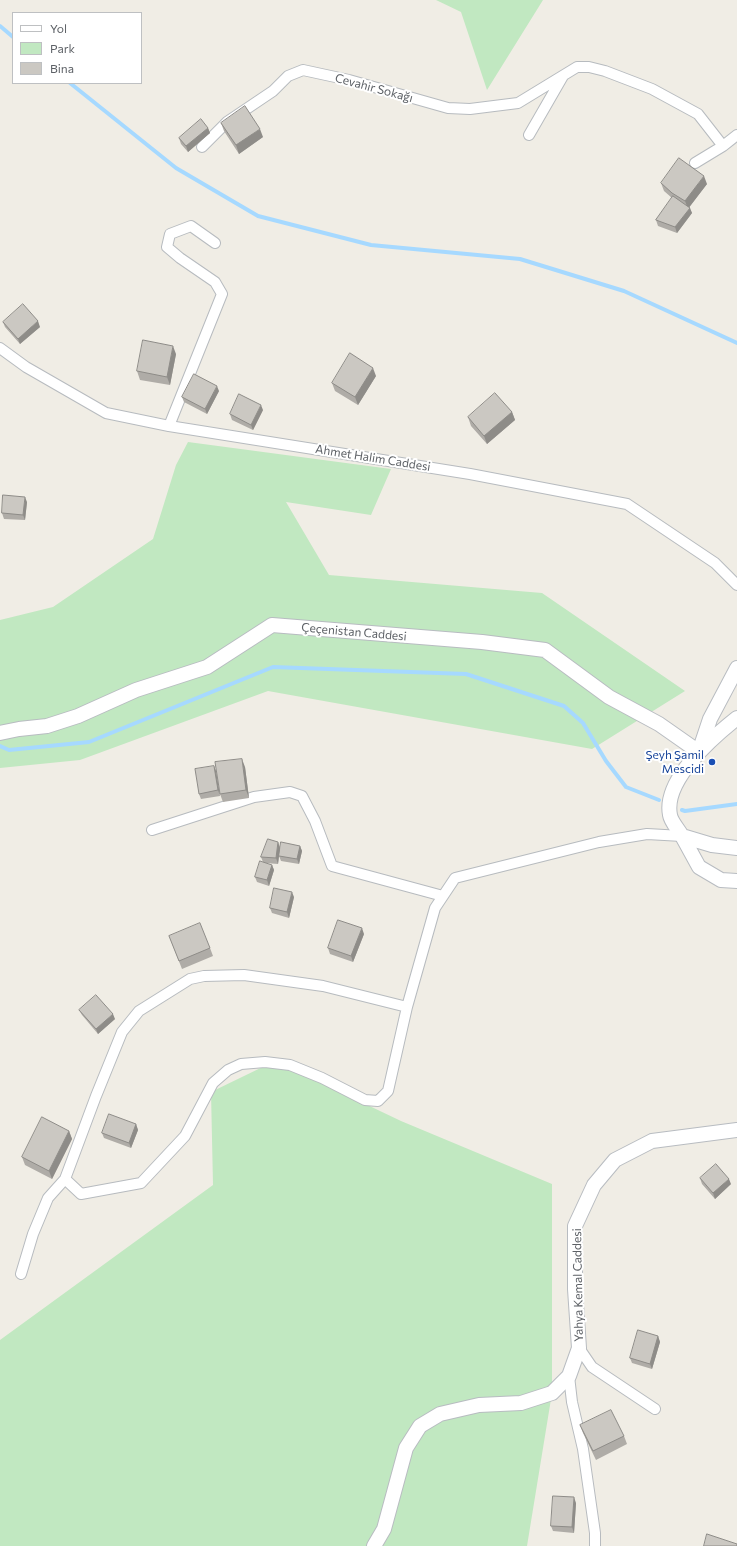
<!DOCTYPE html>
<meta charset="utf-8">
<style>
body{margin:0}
#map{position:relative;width:737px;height:1546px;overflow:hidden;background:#f0ede5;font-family:Commissioner,sans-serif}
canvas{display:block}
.legend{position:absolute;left:12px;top:12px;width:130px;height:72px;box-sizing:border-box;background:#fff;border:1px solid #bec0c2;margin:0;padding:5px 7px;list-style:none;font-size:12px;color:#5d6166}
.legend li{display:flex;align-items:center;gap:8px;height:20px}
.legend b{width:20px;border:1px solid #bec0c2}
</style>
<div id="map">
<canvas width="737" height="1546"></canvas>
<ul class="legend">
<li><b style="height:5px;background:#fff"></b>Yol</li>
<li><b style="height:11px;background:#c1e8c1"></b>Park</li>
<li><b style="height:11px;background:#cbc8c2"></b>Bina</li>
</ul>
</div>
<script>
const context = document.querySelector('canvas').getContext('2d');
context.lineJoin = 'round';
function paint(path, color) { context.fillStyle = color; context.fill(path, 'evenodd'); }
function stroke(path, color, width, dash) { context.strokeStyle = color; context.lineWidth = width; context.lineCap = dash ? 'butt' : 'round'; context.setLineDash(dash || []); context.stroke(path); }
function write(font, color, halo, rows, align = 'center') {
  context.font = font + ' Commissioner,sans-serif'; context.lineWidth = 4; context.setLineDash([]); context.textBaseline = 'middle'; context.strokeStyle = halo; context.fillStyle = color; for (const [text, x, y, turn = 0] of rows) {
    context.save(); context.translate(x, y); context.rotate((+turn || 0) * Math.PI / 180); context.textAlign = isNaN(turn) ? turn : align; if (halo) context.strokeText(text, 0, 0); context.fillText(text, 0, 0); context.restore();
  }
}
paint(new Path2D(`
 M436,0H543L487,90L461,12Z
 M188,442L391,469L371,515L286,502L329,575L542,593L685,691L592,749L268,691L80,760L0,768V620L53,607L153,539L176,465Z
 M275,1061L401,1121L552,1184V1393L527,1546H0V1340L213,1185L211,1092Z`), '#c1e8c1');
stroke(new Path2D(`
 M0,26L13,37
 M70,83L176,168L258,216L371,245L520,259L624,291L737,343
 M0,746L9,750L89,742L273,667L466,674L564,706L583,723L606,761L626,787L659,800
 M682,810L685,811L737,804`), '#a6d9ff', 4);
const street = new Path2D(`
 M529,135L563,76
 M202,147L227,122L273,91L288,76L303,70L349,80L448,108L470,109L518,103L577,67H589L605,71L652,89L698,114L723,146L737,135
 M695,163L723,146
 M0,348L26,367L106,413L169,426L470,474L627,504L715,563L737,585
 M169,426L222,294L215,282L180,258L167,247L170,234L191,226L215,243
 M152,830L254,797L290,792L302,796L315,821L332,866L443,896
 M65,1179L81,1194L141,1183L185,1136L213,1083L228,1070L241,1064L265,1062L290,1065L322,1078L365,1100L378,1101L388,1091L407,1007L435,908L455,878L599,842L647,834L682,836
 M21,1274L33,1234L48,1198L65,1179L96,1096L122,1032L139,1011L190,979L204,976L244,975L323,986L407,1007
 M579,1348L592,1367L655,1409
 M569,1376L572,1402L583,1449L595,1533V1546`);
const secondary = new Path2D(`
 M737,718C713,737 663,780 670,815C671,822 679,830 682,836L712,845L737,848
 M0,733L19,729L47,726L78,716L136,690L207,667L272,625L482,642L545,650L609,697L659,724L699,752L710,719L737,668
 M682,836L699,867L721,880L737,881
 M374,1546L384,1529L406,1448L420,1426L440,1414L479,1405L521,1403L552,1393L569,1376L579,1348L575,1289V1226L594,1185L615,1160L652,1141L737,1130`);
stroke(street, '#b7bbbf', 12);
stroke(secondary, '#b8bcc1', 16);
stroke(street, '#fff', 10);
stroke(secondary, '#fff', 14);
paint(new Path2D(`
 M221,123L263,137L239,154L224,131Z
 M208,128L210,133L188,152L181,144L179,138Z
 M661,183L707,184L689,207L692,213L677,233L658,226L656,220L672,198L664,191Z
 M3,322L40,327L20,344L5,327Z
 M176,354L170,385L140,380L137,371Z
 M376,376L358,405L335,391L332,383Z
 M219,391L207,414L184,402L182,397Z
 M263,410L253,430L232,420L230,414Z
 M512,412L515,420L487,444L471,426L468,417Z
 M27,502L25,520L4,519L2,513Z
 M214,766L216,771L220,796L201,799L199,794Z
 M245,767L249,798L223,802L220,794Z
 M278,842L280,848L278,864L265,863L272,865L274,870L269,886L257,882L255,877L263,862L261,857Z
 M300,846L302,851L299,864L281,861L279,856Z
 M294,897L289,918L272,913L270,908Z
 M364,934L353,962L330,954L328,948Z
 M169,936L210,948L213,956L182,969Z
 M79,1010L115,1019L98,1034L82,1015Z
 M136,1124L138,1130L131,1148L104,1138L102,1133Z
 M69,1131L72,1139L52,1179L25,1165L22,1157Z
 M700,1178L731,1184L715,1199L702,1184Z
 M658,1336L660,1342L652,1369L632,1363L630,1358Z
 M580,1425L624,1436L627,1444L596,1460L583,1433Z
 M576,1503L574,1533L553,1531L551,1526Z`), '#afaca7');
paint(new Path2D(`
 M208,128L210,133L188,152L186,146Z
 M260,129L263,137L239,154L236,145Z
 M704,176L707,184L688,209L685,201Z
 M690,208L692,213L677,233L675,227Z
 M38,321L40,327L20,344L18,339Z
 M173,346L176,354L170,385L167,377Z
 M373,368L376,376L358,405L355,397Z
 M217,386L219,391L207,414L205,409Z
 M261,405L263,410L253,430L251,425Z
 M512,412L515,420L487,444L484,436Z
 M25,497L27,502L25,520L23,515Z
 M242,759L245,767L249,798L246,790Z
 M214,766L216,771L220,796L218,790Z
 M278,842L280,848L278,864L276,858Z
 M300,846L302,851L299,864L297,859Z
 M272,865L274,870L269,886L267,880Z
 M292,892L294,897L289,918L287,912Z
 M362,928L364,934L353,962L351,956Z
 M113,1014L115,1019L98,1034L96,1029Z
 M136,1124L138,1130L131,1148L129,1143Z
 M69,1131L72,1139L52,1179L49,1171Z
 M729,1179L731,1184L715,1199L713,1193Z
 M658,1336L660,1342L652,1369L650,1364Z
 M574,1497L576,1503L574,1533L572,1527Z`), '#8e8c88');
const building = new Path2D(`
 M245,106L260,129L236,145L221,123Z
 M201,119L208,128L186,146L179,138Z
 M679,158L704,176L685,201L672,193L661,183Z
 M673,196L690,208L675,227L656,220Z
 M23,304L38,321L18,339L3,322Z
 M143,340L173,346L167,377L137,371Z
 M350,353L373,368L355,397L332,383Z
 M194,374L217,386L205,409L182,397Z
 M495,393L512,412L484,436L468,417Z
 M239,394L261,405L251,425L230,414Z
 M3,495L25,497L23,515L2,513Z
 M242,759L246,790L220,794L215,762Z
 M214,766L218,790L199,794L195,769Z
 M268,839L278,842L276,858L261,857Z
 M281,842L300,846L297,859L279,856Z
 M260,861L272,865L267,880L255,877Z
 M274,888L292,892L287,912L270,908Z
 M338,920L362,928L351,956L328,948Z
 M200,923L210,948L179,961L169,936Z
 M96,995L113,1014L96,1029L79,1010Z
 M109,1114L136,1124L129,1143L102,1133Z
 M42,1117L69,1131L49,1171L22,1157Z
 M716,1164L729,1179L713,1193L700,1178Z
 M638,1330L658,1336L650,1364L630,1358Z
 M611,1410L624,1436L593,1451L580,1425Z
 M553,1496L574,1497L572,1527L551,1526Z
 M707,1534L737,1544V1546H704Z`);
paint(building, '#cbc8c2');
stroke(building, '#8e8c88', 1);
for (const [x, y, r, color] of [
 [712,762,4,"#1a4fb4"]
]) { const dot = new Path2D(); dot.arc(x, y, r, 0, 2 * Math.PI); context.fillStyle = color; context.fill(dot); stroke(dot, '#fff', 1.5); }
write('12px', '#5d6166', '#fff', [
 ["Cevahir Sokağı",374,88,15],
 ["Ahmet Halim Caddesi",373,458,9],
 ["Çeçenistan Caddesi",354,632,5],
 ["Yahya Kemal Caddesi",578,1285,-91]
]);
write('12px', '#164399', '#fff', [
 ["Şeyh Şamil",704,755],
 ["Mescidi",704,769]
], 'right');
</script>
